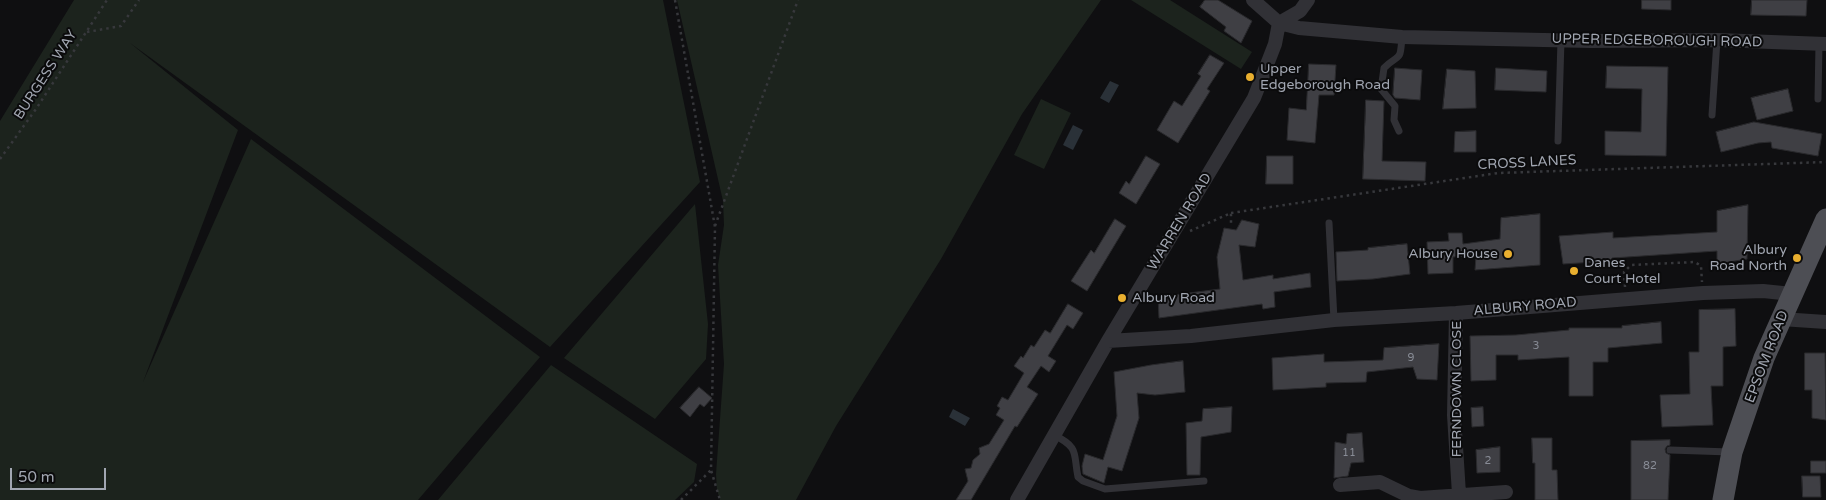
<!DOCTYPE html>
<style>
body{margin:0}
#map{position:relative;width:1826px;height:500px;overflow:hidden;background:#0f0f11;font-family:"Varela Round",sans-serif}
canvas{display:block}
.scale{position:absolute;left:10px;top:468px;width:96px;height:22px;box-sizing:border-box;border:2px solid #a1a6b1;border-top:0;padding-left:6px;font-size:15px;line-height:18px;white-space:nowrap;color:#a1a6b1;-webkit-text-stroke:4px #0b0b0c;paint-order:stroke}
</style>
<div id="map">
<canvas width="1826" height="500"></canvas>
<div class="scale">50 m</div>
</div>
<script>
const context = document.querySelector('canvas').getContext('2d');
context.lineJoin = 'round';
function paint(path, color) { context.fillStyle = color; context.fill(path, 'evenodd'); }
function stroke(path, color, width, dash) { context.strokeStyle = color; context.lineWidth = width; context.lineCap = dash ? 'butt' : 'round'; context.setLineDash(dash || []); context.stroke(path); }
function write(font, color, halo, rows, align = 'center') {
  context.font = font + ' "Varela Round",sans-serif'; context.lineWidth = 4; context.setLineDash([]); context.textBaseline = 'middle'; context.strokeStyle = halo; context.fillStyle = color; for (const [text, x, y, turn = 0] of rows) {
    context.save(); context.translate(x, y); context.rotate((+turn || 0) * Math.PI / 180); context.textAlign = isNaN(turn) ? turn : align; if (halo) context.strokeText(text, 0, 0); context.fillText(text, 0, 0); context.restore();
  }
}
paint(new Path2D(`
 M74,0H663L700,182L550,347L130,43L238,130L143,382L251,139L540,357L418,500H0V121Z
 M677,0H1101L1022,114L941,259L836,426L796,500H720L717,490L716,474L724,364L718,265L724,225L723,201Z
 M1131,0H1170L1252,52L1241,69Z
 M1041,99L1071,113L1044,169L1014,155Z
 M695,204L708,324L706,359L655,419L564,358Z
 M551,365L697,464L694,482L675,500H438Z`), '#1c231d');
paint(new Path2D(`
 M1110,81L1119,85L1109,103L1100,98Z
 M1073,125L1083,130L1073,150L1063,145Z
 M953,409L970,418L965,426L949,417Z`), '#2a3138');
const building = new Path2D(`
 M1205,0H1218L1252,21L1241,43L1224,31L1226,27L1200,7Z
 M1642,0H1671V10L1642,9Z
 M1752,0H1807L1806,16L1751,15Z
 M1210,55L1224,63L1207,89L1210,91L1178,143L1157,130L1174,101L1182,106L1201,76L1198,74Z
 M1309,64L1336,65L1334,95H1319L1315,143L1287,140L1289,108L1306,110Z
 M1607,66L1668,67L1666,156L1605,155V131L1641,132L1642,89L1606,88Z
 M1395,68L1422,70L1420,100L1395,98L1393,95Z
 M1496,68L1547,71L1546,92L1495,90Z
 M1447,69L1475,71L1476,108L1443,109Z
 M1788,89L1793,111L1757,120L1751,98Z
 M1366,100L1384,101L1382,161L1426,162L1425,181L1363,179Z
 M1754,122L1822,134L1818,156L1772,148L1771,142L1758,143L1721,152L1716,132Z
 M1476,131V152H1454L1455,132Z
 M1146,156L1160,164L1136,204L1119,193L1126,181L1129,184Z
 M1267,156H1293V184H1266Z
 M1748,205L1747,259L1717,264V251L1612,258L1611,261L1563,264L1559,236L1613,232V238L1717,232V211Z
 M1540,214V265L1475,270L1476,256L1453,257V273L1428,274L1427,242L1449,241L1448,233H1462L1463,244L1500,239L1501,218Z
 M1115,219L1126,226L1087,291L1071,281L1091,250L1094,253Z
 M1242,220L1259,224L1255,247L1239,245L1243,280L1273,275V279L1310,273L1311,287L1274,292L1275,307L1263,309L1262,304L1159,318L1158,297L1220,289L1217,257L1224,228L1236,230Z
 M1407,244L1410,274L1373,279L1337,281L1336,252L1368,250V248Z
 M1068,304L1083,313L1073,329L1067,325L1048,356L1056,361L1049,372L1041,366L1027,387L1038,394L1017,427L1015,426L971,500H956L968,481L965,469L971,468L973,460L980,454L979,448L989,444L1004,420L996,415L1000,408L997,406L1002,397L1008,400L1024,373L1014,366L1021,356L1023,358L1031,345L1034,347L1045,330L1050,333Z
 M1735,309L1736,346L1723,347V386H1711L1713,425L1662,427L1660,395L1690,394L1689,352H1699V310Z
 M1661,322L1662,343L1608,348V362H1593V396H1569V357L1518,360V355H1496V380L1471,381L1470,336L1516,335L1569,330V328H1622V326Z
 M1439,344L1437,380L1417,379L1413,367L1367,372L1366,382L1326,383V387L1273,390L1272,358L1324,354V362L1383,360L1384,348Z
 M1805,353H1825L1826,420L1812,418V390H1805Z
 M1183,361L1185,392L1155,395L1137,393L1139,418L1122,471L1108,467L1104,483L1083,474L1082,466L1085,454L1103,460L1117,416L1114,372L1151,365Z
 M699,387L712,398L704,407L700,404L690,417L680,408Z
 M1232,407L1231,432L1201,437L1200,475H1187L1186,423L1202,421L1203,409Z
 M1483,407L1484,426L1472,427L1471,408Z
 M1362,433L1364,462L1351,463L1348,476L1334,478L1335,442L1346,444L1347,434Z
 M1532,438H1552V470H1557L1558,500H1535V463H1533Z
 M1670,440V445L1667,446L1665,449L1666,453L1670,455L1668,500H1631V441Z
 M1500,447V472L1477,473L1476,450Z
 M1811,461H1826V473H1811Z
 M1802,476H1820L1821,497H1803Z`);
paint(building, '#3f3f44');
stroke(building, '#2a2a2d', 1);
stroke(new Path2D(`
 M675,0L715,227L711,470L720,500
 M87,32L121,26L139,0
 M0,159L36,109L107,0
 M1231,213L1498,173L1826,162
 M715,226L798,0
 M1190,231L1231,213V225
 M1625,287L1624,272L1631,265L1695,262L1701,266L1702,282
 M681,500L711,470`), '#37383c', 2.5, [2.5, 4]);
stroke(new Path2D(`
 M1818,99L1819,44
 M1712,115L1717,40
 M1399,131L1394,120L1395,106L1381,89L1384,68C1400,52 1400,64 1402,37
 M1558,141L1561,40
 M1329,223L1334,320
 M1054,435C1080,448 1073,453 1078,477L1083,481L1105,489L1204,481
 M1670,450L1730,452`), '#313136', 7);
stroke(new Path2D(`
 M1253,0L1279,23L1299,28L1402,37L1591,41L1717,40L1826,44
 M1456,313L1454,415L1459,494
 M1781,319L1826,322
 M1108,341L1191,336L1334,320L1456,313L1703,293L1763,291L1792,294
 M1340,485L1380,482L1409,496L1420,498L1506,492
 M1017,500L1108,341L1254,98L1275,44L1279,23L1300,11L1308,0`), '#313136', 14);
stroke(new Path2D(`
 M1723,500L1732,452L1764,358L1826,219`), '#4d4e54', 21);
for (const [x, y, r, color] of [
 [1250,77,5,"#e9af2f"],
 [1508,254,5,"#e9af2f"],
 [1797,258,5,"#e9af2f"],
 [1574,271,5,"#e9af2f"],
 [1122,298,5,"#e9af2f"]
]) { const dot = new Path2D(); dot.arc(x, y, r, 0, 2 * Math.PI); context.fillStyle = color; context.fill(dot); stroke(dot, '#0b0b0c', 2); }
write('11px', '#888c96', null, [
 ["3",1536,346],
 ["9",1411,358],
 ["11",1349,453],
 ["2",1488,461],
 ["82",1650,466]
]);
write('14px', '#a1a6b1', '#0b0b0c', [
 ["UPPER EDGEBOROUGH ROAD",1657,41,1],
 ["BURGESS WAY",46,75,-57],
 ["CROSS LANES",1527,163,-3],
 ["WARREN ROAD",1180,222,-59],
 ["ALBURY ROAD",1525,307,-5],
 ["EPSOM ROAD",1767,357,-69],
 ["FERNDOWN CLOSE",1457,389,-90]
]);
write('14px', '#a1a6b1', '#0b0b0c', [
 ["Upper",1260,69],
 ["Edgeborough Road",1260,85],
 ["Albury",1787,250,"right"],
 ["Road North",1787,266,"right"],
 ["Albury House",1498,254,"right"],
 ["Danes",1584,263],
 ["Court Hotel",1584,279],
 ["Albury Road",1132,298]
], 'left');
</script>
